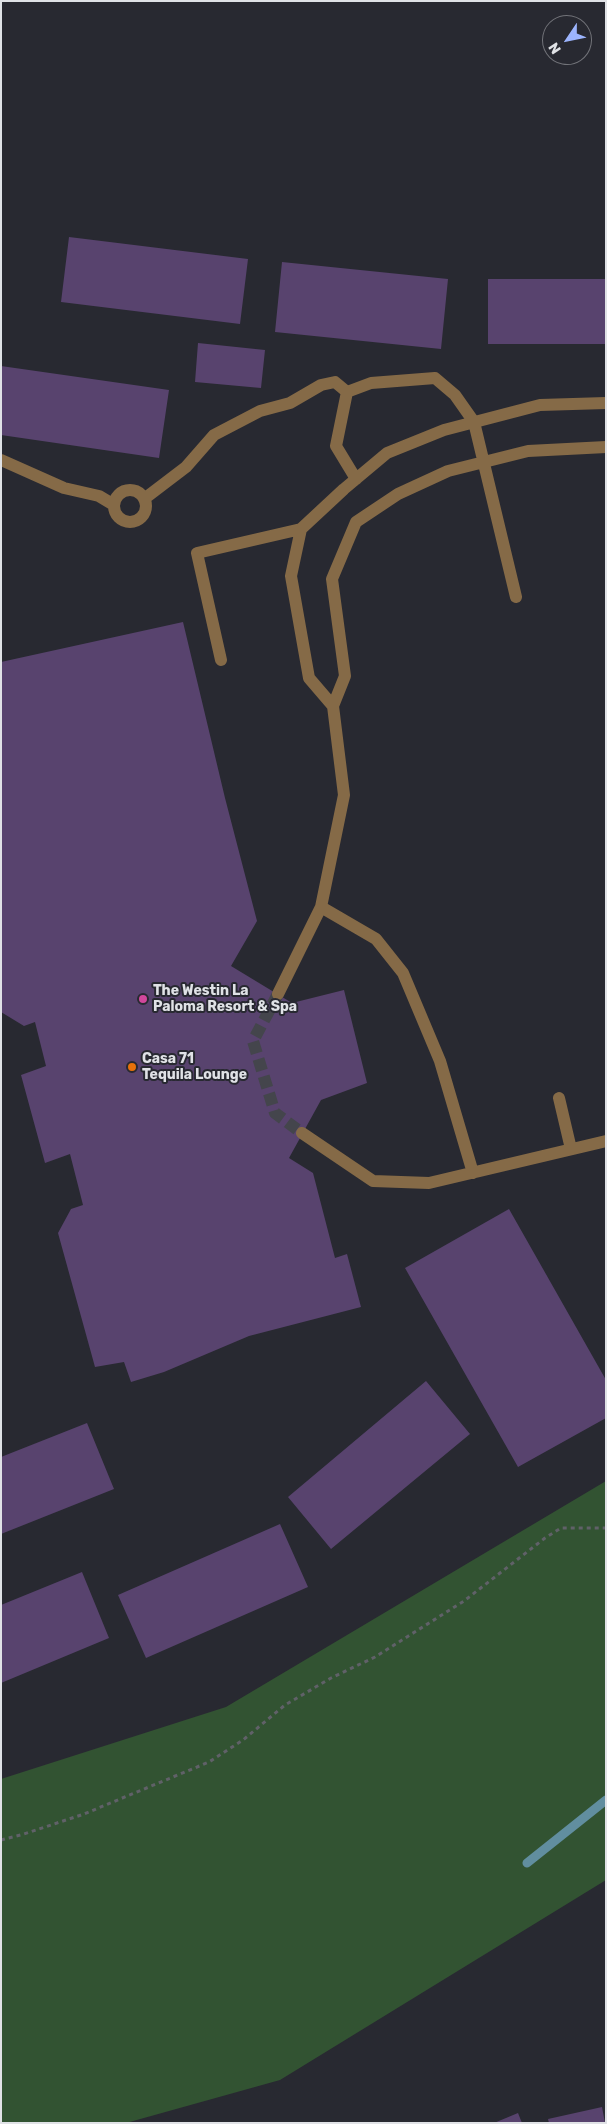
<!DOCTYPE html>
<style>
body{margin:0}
#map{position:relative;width:607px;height:2124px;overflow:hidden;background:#282931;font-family:Rubik,sans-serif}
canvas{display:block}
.frame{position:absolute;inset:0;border:2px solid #e0e2e6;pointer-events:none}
.north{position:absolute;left:542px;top:15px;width:50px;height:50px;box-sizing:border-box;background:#282931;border:1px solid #727379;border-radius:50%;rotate:236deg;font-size:14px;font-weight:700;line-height:20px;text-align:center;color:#e0e2e6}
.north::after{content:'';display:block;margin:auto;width:18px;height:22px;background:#9cb4fd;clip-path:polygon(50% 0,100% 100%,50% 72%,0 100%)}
</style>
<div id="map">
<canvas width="607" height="2124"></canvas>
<div class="frame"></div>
<div class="north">N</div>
</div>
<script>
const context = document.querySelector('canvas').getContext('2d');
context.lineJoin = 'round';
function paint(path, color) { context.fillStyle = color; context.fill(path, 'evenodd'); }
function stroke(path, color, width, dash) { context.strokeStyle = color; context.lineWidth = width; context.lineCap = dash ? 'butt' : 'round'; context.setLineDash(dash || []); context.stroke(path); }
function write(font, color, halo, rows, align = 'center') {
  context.font = font + ' Rubik,sans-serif'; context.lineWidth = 4; context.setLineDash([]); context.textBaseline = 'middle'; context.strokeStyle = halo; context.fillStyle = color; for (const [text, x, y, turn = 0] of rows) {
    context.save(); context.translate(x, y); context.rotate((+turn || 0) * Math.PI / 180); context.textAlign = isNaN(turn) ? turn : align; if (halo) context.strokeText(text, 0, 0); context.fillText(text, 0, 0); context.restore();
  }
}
paint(new Path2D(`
 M606,1481V1880L280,2080L126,2123H1V1779L226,1707Z`), '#325332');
stroke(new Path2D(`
 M527,1863L606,1800`), '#618e9f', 9);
paint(new Path2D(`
 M69,237L248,259L240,324L61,302Z
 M282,262L448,279L441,349L275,332Z
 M488,279H606V344H488Z
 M198,343L265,350L261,388L195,382Z
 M1,366L169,390L159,458L1,435Z
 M183,622L225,798L257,921L231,966L292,1003L344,990L367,1083L321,1100L289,1158L313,1173L335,1258L347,1254L361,1307L249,1336L164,1372L131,1382L124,1362L95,1367L58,1233L71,1209L83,1205L70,1154L45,1163L21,1075L46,1066L35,1022L24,1026L1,1012V662Z
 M509,1209L606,1380V1418L518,1467L405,1268Z
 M426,1381L470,1434L331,1549L288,1497Z
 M87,1423L114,1489L1,1534V1457Z
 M280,1524L308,1587L146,1658L118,1595Z
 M82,1572L109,1638L1,1683V1605Z
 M602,2107L605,2123H549L548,2119Z
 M518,2113L522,2123H494Z`), '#58436e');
stroke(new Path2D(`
 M278,994L253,1041L275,1113L302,1133`), '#44454c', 12, [12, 6]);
stroke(new Path2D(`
 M1,1840L24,1834L84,1814L209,1762L243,1740L285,1705L331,1678L375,1657L464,1601L545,1538L561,1528H606`), '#606168', 3, [4, 4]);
stroke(new Path2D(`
 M347,392L371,383L435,378L455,395L474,422L516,597
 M1,460L64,488L99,496L114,505
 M114 506a16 16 0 1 1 32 0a16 16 0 1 1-32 0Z
 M144,499L186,467L214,435L260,411L290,403L321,385L335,382L347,392L336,446L356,479
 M221,660L197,553L301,529
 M333,706L309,678L291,576L301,529L344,489L387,453L444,430L540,405L606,403
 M321,907L376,939L403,973L440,1061L473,1173
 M278,994L321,907L344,795L333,706L345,676L332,579L356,522L398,494L448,471L528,451L606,447
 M559,1098L571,1149
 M302,1133L373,1181L429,1183L606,1141`), '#856a47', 12);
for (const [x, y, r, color] of [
 [143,999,5,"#d1479c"],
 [132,1067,5,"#e8710a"]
]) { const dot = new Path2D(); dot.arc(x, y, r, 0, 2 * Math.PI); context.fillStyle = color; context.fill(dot); stroke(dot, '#282931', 2); }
write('bold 14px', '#e0e2e6', '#282931', [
 ["The Westin La",153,991],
 ["Paloma Resort & Spa",153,1007],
 ["Casa 71",142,1059],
 ["Tequila Lounge",142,1075]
], 'left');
</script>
